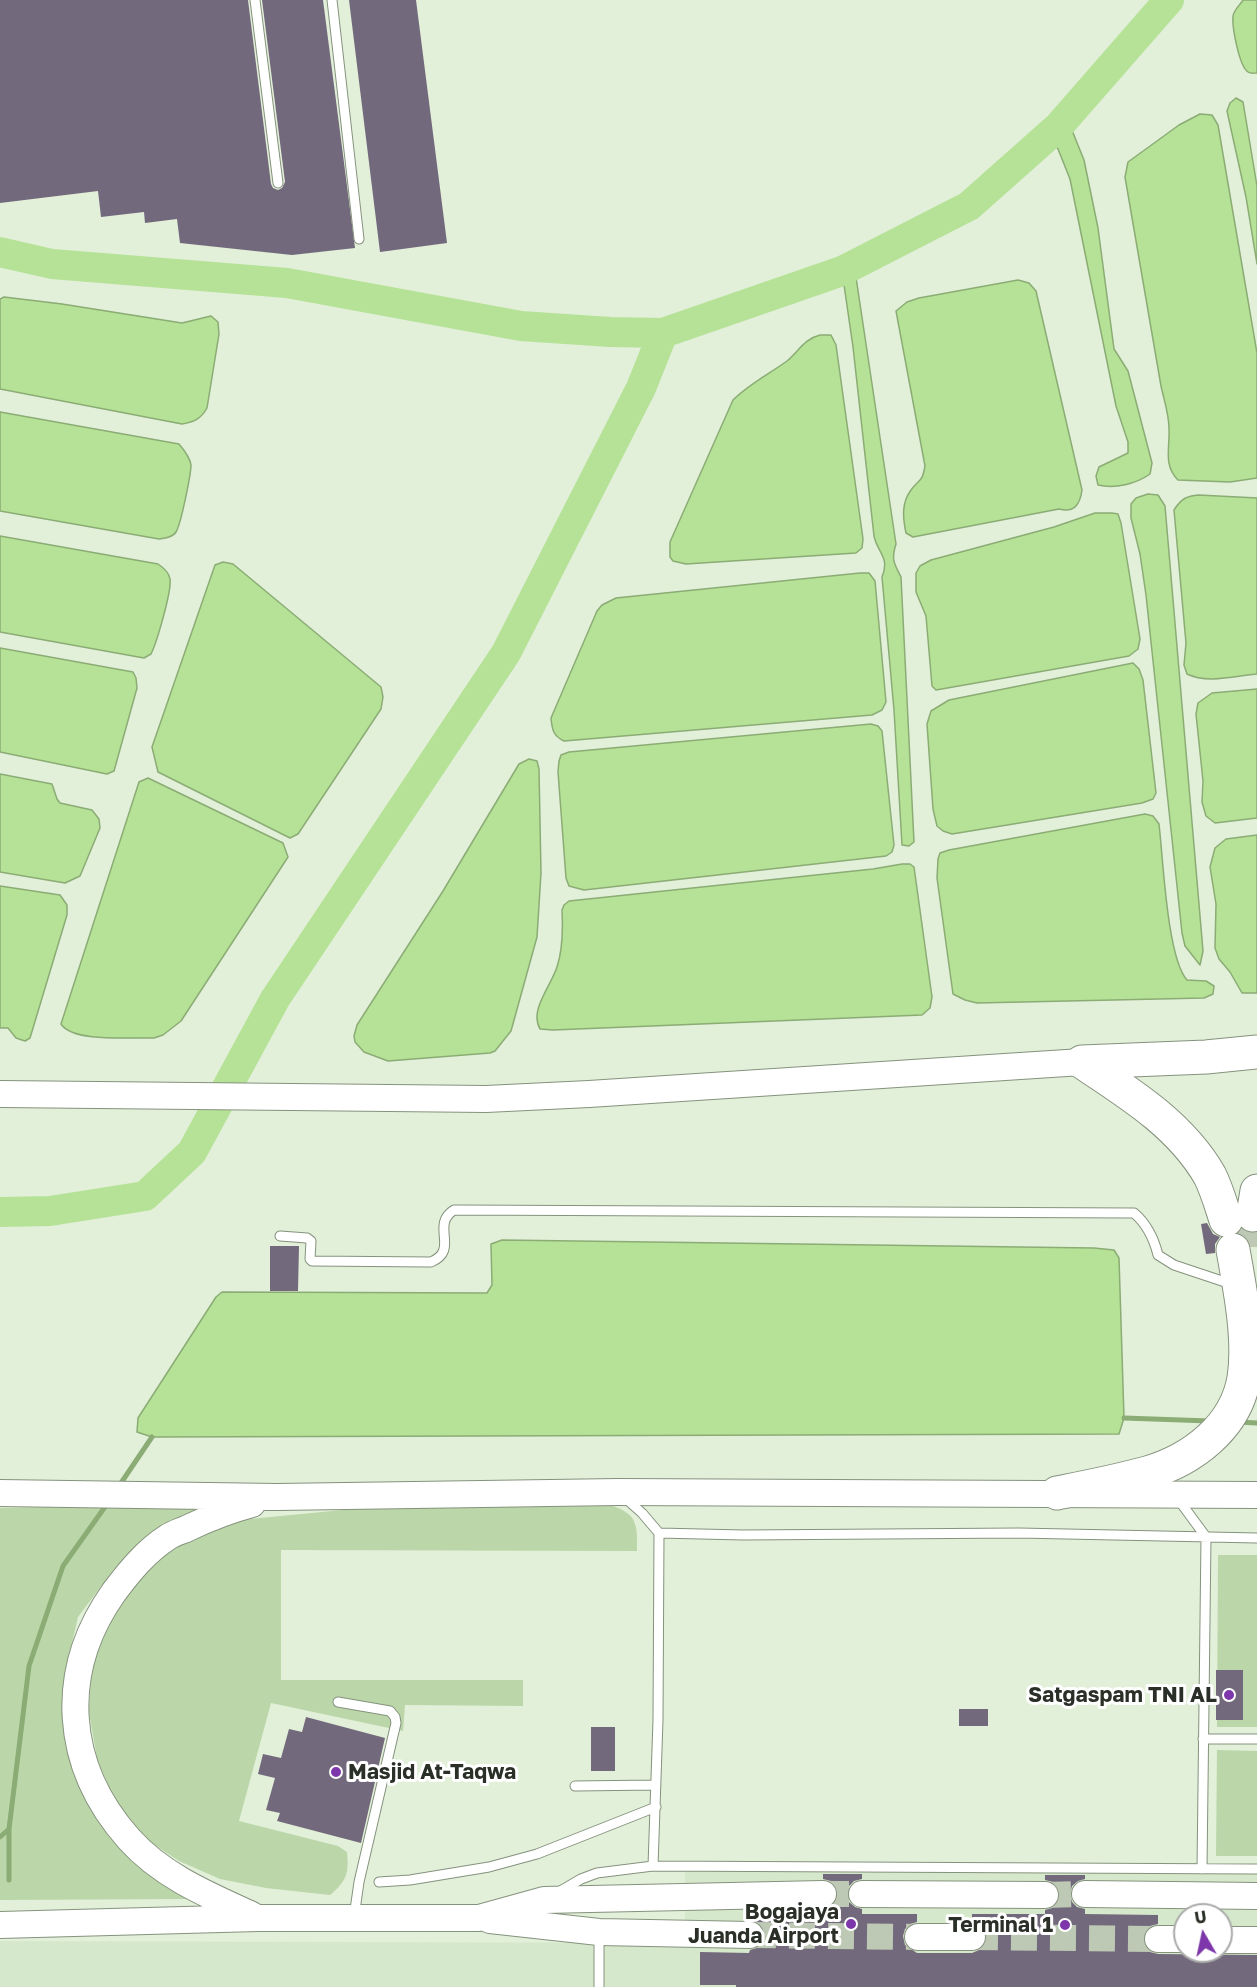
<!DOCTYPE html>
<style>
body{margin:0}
#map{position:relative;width:1257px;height:1987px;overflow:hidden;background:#e2efd9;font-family:"Golos Text",sans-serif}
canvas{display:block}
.north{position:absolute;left:1173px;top:1903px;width:60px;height:60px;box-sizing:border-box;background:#fff;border:2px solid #aaaca9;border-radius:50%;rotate:351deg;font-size:16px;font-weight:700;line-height:24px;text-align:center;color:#2a2f27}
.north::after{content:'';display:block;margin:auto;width:21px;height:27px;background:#7d37aa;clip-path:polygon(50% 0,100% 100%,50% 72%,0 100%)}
</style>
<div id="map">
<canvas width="1257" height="1987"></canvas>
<div class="north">U</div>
</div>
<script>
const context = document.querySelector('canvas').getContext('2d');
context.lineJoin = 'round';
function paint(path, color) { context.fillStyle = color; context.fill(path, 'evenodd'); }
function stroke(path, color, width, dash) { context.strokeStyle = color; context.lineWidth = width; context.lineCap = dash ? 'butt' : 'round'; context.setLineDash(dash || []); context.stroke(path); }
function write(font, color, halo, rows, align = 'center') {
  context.font = font + ' "Golos Text",sans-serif'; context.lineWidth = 6; context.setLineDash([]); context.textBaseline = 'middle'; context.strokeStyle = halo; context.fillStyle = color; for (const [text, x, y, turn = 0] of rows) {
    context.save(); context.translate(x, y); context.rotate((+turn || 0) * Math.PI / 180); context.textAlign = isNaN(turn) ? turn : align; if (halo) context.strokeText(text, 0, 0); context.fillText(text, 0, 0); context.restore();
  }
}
paint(new Path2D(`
 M823,1869L1257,1871V1987H0V1941L685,1943V1871ZM1185,1915H1221V1951H1185Z`), '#d6e8cb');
paint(new Path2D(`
 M194,1504L195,1513L145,1539L114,1569L78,1617L65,1673L68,1734L80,1789L112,1838L154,1877L191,1899L0,1900V1508Z
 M613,1506C639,1515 637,1527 637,1551L281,1550V1680H523V1706L405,1705L403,1731L271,1703L239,1821L338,1846L347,1852C349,1873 347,1881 330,1895L266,1888L220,1879L179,1861L141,1836L115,1801L97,1759L89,1712L91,1671L104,1622L138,1577L176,1542L229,1521L374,1507Z
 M1218,1555H1257V1727H1217Z
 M1217,1750L1257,1751V1856H1216Z`), '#bbd7a9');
const water = new Path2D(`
 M1243,0H1257V73C1254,73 1251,74 1248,72C1239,66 1232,27 1233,16C1234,10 1240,5 1243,0Z
 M1236,98L1243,102L1257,186V264L1246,197L1227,111L1230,103Z
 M1200,114L1212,115L1218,125L1257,353V478L1230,482L1178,480C1163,465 1170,448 1169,429C1169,414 1164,400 1161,386L1125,177L1128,162L1179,125Z
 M1067,118L1084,160L1098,228L1114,349L1128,371L1152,463L1150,474C1136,484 1115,489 1098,485L1096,476L1099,467L1128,453V442L1116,406L1070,179L1058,149L1048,136Z
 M854,264L896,544C891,560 894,563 901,577L914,842L909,846L902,845L894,710L882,577C890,557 878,554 874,536L853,347L842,271Z
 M1018,280L1029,283L1036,291L1082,490C1080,505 1074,513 1059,509L913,537L906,533C903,519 901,503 911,490C920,478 922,483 925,466L896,311L907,302L919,298Z
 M4,297L62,304L182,323L211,316L218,322L219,334L207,408C201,419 194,422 182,424L0,389V299Z
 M820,335H831L836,345L863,539L862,548L856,553L686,564L673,561L670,557V542L733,400C749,384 769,374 787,361C799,351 804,339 820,335Z
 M0,412L179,444C184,450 190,457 191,465C191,474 181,524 176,532C173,537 166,538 159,539L0,511Z
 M1148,494L1158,495L1165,506L1203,951L1200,965L1185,946L1182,933L1146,595L1140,554L1131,518V504L1136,498Z
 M1199,495L1257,498V674C1235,676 1207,684 1187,674L1184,665L1186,643L1174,510C1181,499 1186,496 1199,495Z
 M1095,513H1112L1118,514L1121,523L1140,639L1138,649L1129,656L936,690L932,686L926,616L916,592V573L920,566L931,560L1054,527Z
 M0,536L158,564C164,568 169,572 170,579C172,590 157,642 151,654L144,658L0,632Z
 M223,562L233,564L381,687L383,697L381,709L298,834L290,838L158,772L152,747L215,565Z
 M860,573H869L875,581L886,702L882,710L872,715L564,741C553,736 552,729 551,718L597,611L602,605L616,598Z
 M0,648L133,672L136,678L137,688L114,771L107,774L0,752Z
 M1133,663L1139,669L1143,680L1156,793L1153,799L1142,803L952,834L943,831L937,826L933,809L927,724L931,711L949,700Z
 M1257,689V818L1215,823L1206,816L1202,802L1203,781L1196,714L1198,703L1212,693Z
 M871,724L878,726L882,731L894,845L892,852L886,856L584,890L569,886L566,878L558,772L559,761L561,755L569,752Z
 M529,759L537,761L539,769L541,873L537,937L511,1031L495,1051L490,1053L388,1061L364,1052L355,1042L354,1036L357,1025L443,891L519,764Z
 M0,774L52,784L57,799L60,803L92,810L99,819L100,828L80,876L65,883L0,872Z
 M148,778L283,843L288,857L181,1021L163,1035L154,1038C132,1037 73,1043 61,1024L139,782Z
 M1145,814L1153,816L1159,824C1163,857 1167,958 1187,980L1206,981L1214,986L1213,994L1204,998L977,1003L965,1000L953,994L937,878L938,859L940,853L949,850Z
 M1257,835V993H1242L1230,972L1219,959L1215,948L1216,904L1210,867L1215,848L1226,839Z
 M902,864H910L914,867L932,997L930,1008L922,1015L553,1030L540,1029C529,1010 551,986 557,967C563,949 563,929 562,910L564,905L569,901L873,869Z
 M0,886L60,895L67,905V915L30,1038L25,1041L16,1038L8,1028H0Z
 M502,1240L1094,1248L1114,1250L1119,1258L1124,1418L1119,1434L152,1437L137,1432L138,1418L216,1297L222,1292L487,1293L492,1285L491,1244Z`);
paint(water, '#b5e296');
stroke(water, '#8bac75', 1.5);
stroke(new Path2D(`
 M1124,1418L1210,1421
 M1238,1422L1257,1423
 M119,1486L152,1437
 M0,1837L9,1829
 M9,1880V1829L29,1666L63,1566L107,1504`), '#8bac75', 5);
stroke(new Path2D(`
 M0,252L52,264L287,283L521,326L610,332L663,333L842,271L969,206L1058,127L1169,0
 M0,1212L50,1211L145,1196L192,1152L275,999L506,653L641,388L663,333`), '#b5e296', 30);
paint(new Path2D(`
 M0,0H248L271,184L273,188L278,190L282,188L285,182L262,0H323L355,248L292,255L180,243L177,219L145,223L144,212L101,217L98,191L0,203Z
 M349,0H416L447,243L380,252Z
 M1207,1223L1213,1234L1220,1237L1215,1244V1253L1206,1254L1201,1224Z
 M1241,1230L1249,1233H1257V1246L1252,1247L1248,1238L1240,1233Z
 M270,1246H299L298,1291H270Z
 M1216,1670H1243V1720H1216Z
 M959,1709H988V1726H959Z
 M306,1717L385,1738L361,1843L277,1821L280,1813L266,1810L275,1778L258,1774L263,1754L281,1758L289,1729L302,1732Z
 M591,1727H615V1771H591Z
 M823,1874H862V1879L854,1881L849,1886L847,1893L849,1902L855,1907L862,1909V1914H917V1922L910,1924L905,1929L903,1936L905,1945L917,1953H972L979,1950L985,1944L987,1936L985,1929L980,1924L972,1922V1914H1045V1910L1052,1908L1058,1903L1060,1894L1058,1887L1053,1882L1045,1880V1875H1085V1879L1078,1881L1072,1886L1070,1894L1072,1902L1077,1907L1085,1909V1914L1158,1915V1924L1150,1926L1145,1932L1143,1938L1145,1947L1150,1952L1158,1954L1257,1955V1987H736V1985H700V1952L749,1953L750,1950L757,1948L762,1943L765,1936L763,1928L758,1923L750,1920V1913H823V1909L831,1906L836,1901L838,1893L836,1887L831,1881L823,1879Z`), '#73697c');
stroke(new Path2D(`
 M823,1894H862
 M1045,1895L1085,1894
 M750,1935L918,1937
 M972,1937L1158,1939`), '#bdc9b5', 26, [26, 13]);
stroke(new Path2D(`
 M1253,1247V1215`), '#bdc9b5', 33, [33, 16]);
const lane = new Path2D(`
 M255,0L278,183
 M332,0L359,239
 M280,1236L307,1238L311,1241L310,1259L312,1261L431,1262C460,1250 430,1225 454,1210L1134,1213C1147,1224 1154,1239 1158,1255L1174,1265L1231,1284
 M624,1497L642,1513L659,1533L743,1535L1019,1533L1257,1538
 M1178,1499L1206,1537L1202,1869
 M338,1702L390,1711L395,1717L396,1723L359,1882L354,1917
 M1203,1739H1257
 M575,1786L656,1785
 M653,1866L658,1720L659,1533
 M379,1882L410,1880L489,1867L537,1854L656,1807
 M557,1893L581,1879L597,1873L653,1866L1257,1869
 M599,1987V1932`);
const secondary = new Path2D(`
 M0,1094L486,1099L589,1094L1082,1062
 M0,1493L277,1497L618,1492L1257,1495
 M862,1894L1045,1895
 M1085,1894L1257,1896
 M252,1915C208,1895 162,1876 129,1839C64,1766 57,1672 114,1592C129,1572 146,1551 168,1537C174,1533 182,1531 188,1528C209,1518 230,1510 252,1504
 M490,1920L599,1932L750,1935
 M0,1925L258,1918H479L544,1900L823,1894
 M918,1937H972
 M1158,1939H1185
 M1221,1940H1257`);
const highway = new Path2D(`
 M1082,1062C1129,1093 1181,1125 1210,1176C1217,1190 1221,1205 1226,1220
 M1082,1062L1206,1057L1257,1052
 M1253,1215L1257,1191
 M1057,1493C1087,1487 1118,1481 1147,1473C1192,1460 1236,1427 1244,1378C1250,1339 1240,1289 1233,1250`);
stroke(lane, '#85927d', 11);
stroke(secondary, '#85927d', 28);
stroke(highway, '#85927d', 35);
stroke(lane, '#fff', 9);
stroke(secondary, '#fff', 26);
stroke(highway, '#fff', 33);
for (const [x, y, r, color] of [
 [1229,1695,6,"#7d37aa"],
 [336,1772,6,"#7d37aa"],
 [851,1924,6,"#7d37aa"],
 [1065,1925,6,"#7d37aa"]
]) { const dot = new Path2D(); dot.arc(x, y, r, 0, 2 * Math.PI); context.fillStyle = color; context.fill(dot); stroke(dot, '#fff', 2); }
write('bold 21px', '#2a2f27', '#fff', [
 ["Satgaspam TNI AL",1217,1695],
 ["Masjid At-Taqwa",348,1772,"left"],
 ["Bogajaya",839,1912],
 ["Juanda Airport",839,1936],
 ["Terminal 1",1053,1925]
], 'right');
</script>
